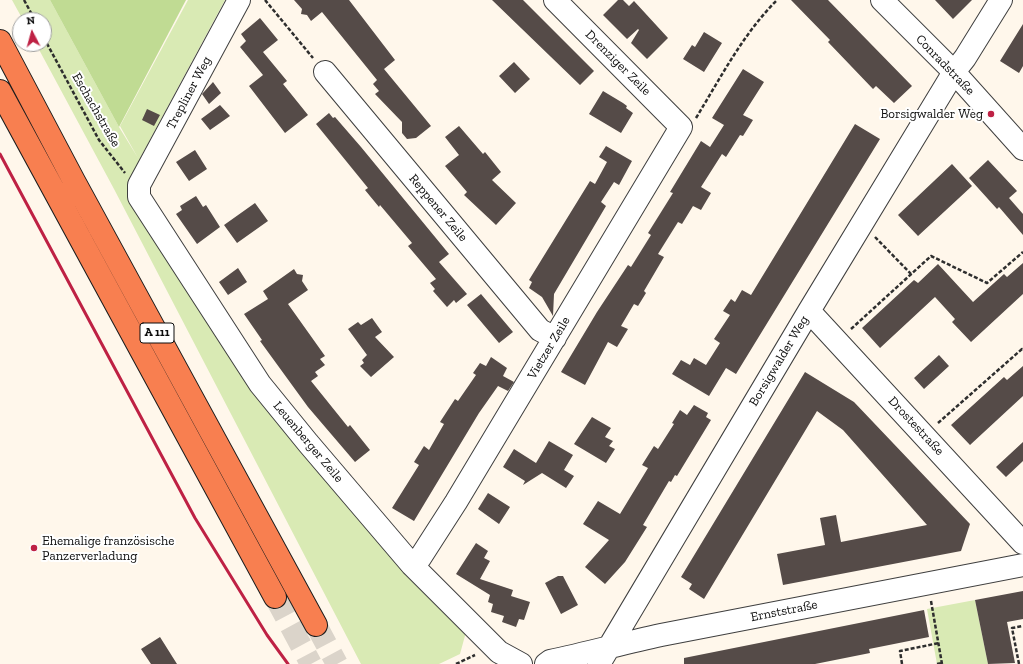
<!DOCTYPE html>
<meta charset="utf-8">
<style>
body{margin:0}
#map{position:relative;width:1023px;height:664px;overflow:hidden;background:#fff7eb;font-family:"Zilla Slab",serif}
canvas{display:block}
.north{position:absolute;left:12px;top:12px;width:40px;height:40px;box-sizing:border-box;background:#fff;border:1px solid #9e9e9e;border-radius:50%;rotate:354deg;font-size:11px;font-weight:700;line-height:16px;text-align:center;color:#0c0c0c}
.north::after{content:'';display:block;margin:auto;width:14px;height:18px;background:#be2144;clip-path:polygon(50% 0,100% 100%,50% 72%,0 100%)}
</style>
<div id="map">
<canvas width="1023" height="664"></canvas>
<div class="north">N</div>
</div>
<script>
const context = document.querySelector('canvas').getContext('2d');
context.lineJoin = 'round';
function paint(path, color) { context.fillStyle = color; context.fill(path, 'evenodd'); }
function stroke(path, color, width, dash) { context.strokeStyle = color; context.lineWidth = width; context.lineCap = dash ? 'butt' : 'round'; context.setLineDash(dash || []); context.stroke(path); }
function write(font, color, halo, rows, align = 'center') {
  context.font = font + ' "Zilla Slab",serif'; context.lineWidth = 4; context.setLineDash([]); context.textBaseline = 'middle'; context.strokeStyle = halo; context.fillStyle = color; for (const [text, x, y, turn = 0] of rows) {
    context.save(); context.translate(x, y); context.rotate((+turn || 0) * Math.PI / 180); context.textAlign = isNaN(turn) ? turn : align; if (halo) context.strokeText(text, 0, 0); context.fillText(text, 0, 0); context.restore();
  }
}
paint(new Path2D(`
 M12,0H50L119,127L138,158L120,126L188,0H225L139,160L140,163L139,177L175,267L466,632L460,654L439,664H361L114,189L36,44H44V20H23Z
 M975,600L988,664H937L927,609Z`), '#d9eab4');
paint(new Path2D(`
 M50,0H186L119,127Z`), '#c0db93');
paint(new Path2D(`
 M294,0H349L395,60L384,69L431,126L416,138L407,139L402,133V122L375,94L379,91L373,84L377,80L322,12L311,21L307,15L301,14L302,9Z
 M492,0H523L594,71L580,85Z
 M618,0H623L629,6L634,1L668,38L647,59L631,43L639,30L638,29L627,39L603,15Z
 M791,0H828L912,86L894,103L876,86L873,89L828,42L830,40Z
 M935,0H972L953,19Z
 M260,18L278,40L263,52L287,81L283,84L308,115L285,133L249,86L263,75L240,47L246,41L241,34Z
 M1023,24V66L1019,73L1000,61Z
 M704,32L722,43L704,72L683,59L692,45L695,47Z
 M514,62L530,79L515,93L499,76Z
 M743,69L764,82L743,115L753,120L743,136L740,135L726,157L722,154L701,187L711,193L701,210L693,206L682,224L678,222L658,254L664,257L644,291L646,293L638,306L634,304L621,326L628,329L617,347L608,342L585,385L561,372L597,312L628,265L631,267L651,235L648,233L673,193L670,192L701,141L710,147L724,125L712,118Z
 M213,82L221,93L209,104L202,94Z
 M603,91L623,103L627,106L626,108L633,113L621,133L589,114Z
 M220,105L230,116L210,130L201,119Z
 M147,109L160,115L154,126L142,120Z
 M329,113L333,118L335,117L361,147L449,254L439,262L467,294L456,303L454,300L447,307L433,291L435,289L430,283L436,279L408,246L412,243L380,205L379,207L365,190L368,188L316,124Z
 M855,124L880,139L736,374L726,368L709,396L672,374L681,360L690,365L694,358L706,365L720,343L714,339L730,315L723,311L731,299L735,302L742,290L751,295Z
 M459,126L483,154L485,152L501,172L492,180L516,203L496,225L464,195L467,192L445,166L459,155L445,137Z
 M606,146L632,161L619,185L614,182L601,202L606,206L554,294L553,316L542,297L529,288L532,282L529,280L590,181L595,184L607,162L599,157Z
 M195,150L207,169L189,181L176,162Z
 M988,160L1017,191L1009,198L1023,214V235L999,207L997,209L969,178Z
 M952,164L972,186L918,236L898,215Z
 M196,196L203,207L206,205L220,227L197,244L176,214L182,210L180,206Z
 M255,203L268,221L237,243L224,225Z
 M1023,263V294L971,342L952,322L955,319L935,297L880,348L862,328L914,280L918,283L938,264L973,302L1004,274L1007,277Z
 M238,268L247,282L228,295L219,282Z
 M294,269L297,274L303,275L302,281L308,290L288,304L325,356L320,359L325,365L315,372L318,376L311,381L348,427L350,425L370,450L355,462L308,407L260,341L262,340L244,314L268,299L263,291Z
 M481,294L513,332L499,343L467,305Z
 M372,318L382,332L375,337L394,357L371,377L360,366L364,363L362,360L367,355L348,329L358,322L361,325Z
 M939,355L949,366L924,389L914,378Z
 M491,357L507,368L503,376L514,382L508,391L498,386L479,413L414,521L392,508L419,465L414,462L424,446L429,450L444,424L440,422L455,399L458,401L476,375L473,373L480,363L486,366Z
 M1023,366V396L970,445L951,425L1004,377L1007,380Z
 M805,372L854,402L970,524L961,551L783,585L777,554L825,545L820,518L836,515L841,542L927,525L843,430L817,411L704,599L689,589L692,584L681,577Z
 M694,405L708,413L706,417L711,420L677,476L675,475L671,482L669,481L643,525L647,527L625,562L605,584L585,567L609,540L583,524L598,501L620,514L648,468L642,465L654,446L658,449L674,424L672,423L680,410L687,415Z
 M592,417L611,428L605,437L613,441L609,446L615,449L606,463L574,444Z
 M549,441L573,455L564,470L574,476L566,488L542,473L523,485L525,481L503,467L514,449L536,463Z
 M1023,442V461L1006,477L996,467Z
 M488,493L510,507L499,524L478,509Z
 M476,543L488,551L484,558L490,561L480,579L513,590L511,596L530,602L524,620L519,619L516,627L502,622L504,616L491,612L493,604L488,602L490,595L456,574Z
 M558,576H563L578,605L561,614L545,583Z
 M1023,591V619L1007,622L1015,663L988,664L975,600Z
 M924,610L929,637L869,649L870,653L815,664H684V658Z
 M160,637L177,664H151L141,649Z`), '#554b48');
stroke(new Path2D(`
 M275,597L311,664
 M316,625L337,664`), '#dbd4ca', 22, [22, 11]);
const minor = new Path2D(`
 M239,0L139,185V197L260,384L308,443L412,565L499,652L521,664
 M882,0L954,72L1023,149
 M325,72L540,330L555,338
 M809,311L1023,543
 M412,565L420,558L456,502L681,127L555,0
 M546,664L550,661C588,653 624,643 661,635L1023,565
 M599,664L809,311L954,72L965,58L1001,0`);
const highway = new Path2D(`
 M0,41L74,181L316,625
 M0,91L275,597`);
stroke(minor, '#3f3f3f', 24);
stroke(highway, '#1d1d1d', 24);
stroke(new Path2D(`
 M24,0L35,20
 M265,0L313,58
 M44,38L99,140L125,173
 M696,118C721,77 743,34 777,0
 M875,237L911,274
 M851,329L931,256L987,283L1023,252
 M938,423L1022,349L1023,350
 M931,601L942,664
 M456,664L475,655
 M902,664L900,651L939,643
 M937,664L942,663
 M1019,664L1012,628L1023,626`), '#2e2e2e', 2.5, [4, 2]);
stroke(minor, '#fff', 22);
stroke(highway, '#f87f50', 22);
stroke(new Path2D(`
 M0,154L195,518L267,635L288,664`), '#be2144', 3);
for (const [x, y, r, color] of [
 [991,114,4,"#be2144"],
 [34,548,4,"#be2144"]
]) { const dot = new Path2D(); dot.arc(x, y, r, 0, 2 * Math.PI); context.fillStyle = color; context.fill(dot); stroke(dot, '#fff', 1.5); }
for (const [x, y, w] of [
 [157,333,34]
]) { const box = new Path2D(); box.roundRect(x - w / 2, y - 10, w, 20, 3); context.fillStyle = '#fff'; context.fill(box); stroke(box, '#0c0c0c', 1); }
write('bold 12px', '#0c0c0c', null, [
 ["A 111",157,333]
]);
write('13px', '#0c0c0c', '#fff', [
 ["Drenziger Zeile",618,63,45],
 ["Conradstraße",945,65,46],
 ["Trepliner Weg",189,93,-62],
 ["Eschachstraße",96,110,60],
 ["Reppener Zeile",438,208,50],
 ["Vietzer Zeile",549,348,-59],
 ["Borsigwalder Weg",779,361,-59],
 ["Drostestraße",916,426,47],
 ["Leuenberger Zeile",308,442,50],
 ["Ernststraße",784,611,-11]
]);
write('13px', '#0c0c0c', '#fff', [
 ["Borsigwalder Weg",983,114],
 ["Ehemalige französische",42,541,"left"],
 ["Panzerverladung",42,556,"left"]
], 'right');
</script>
